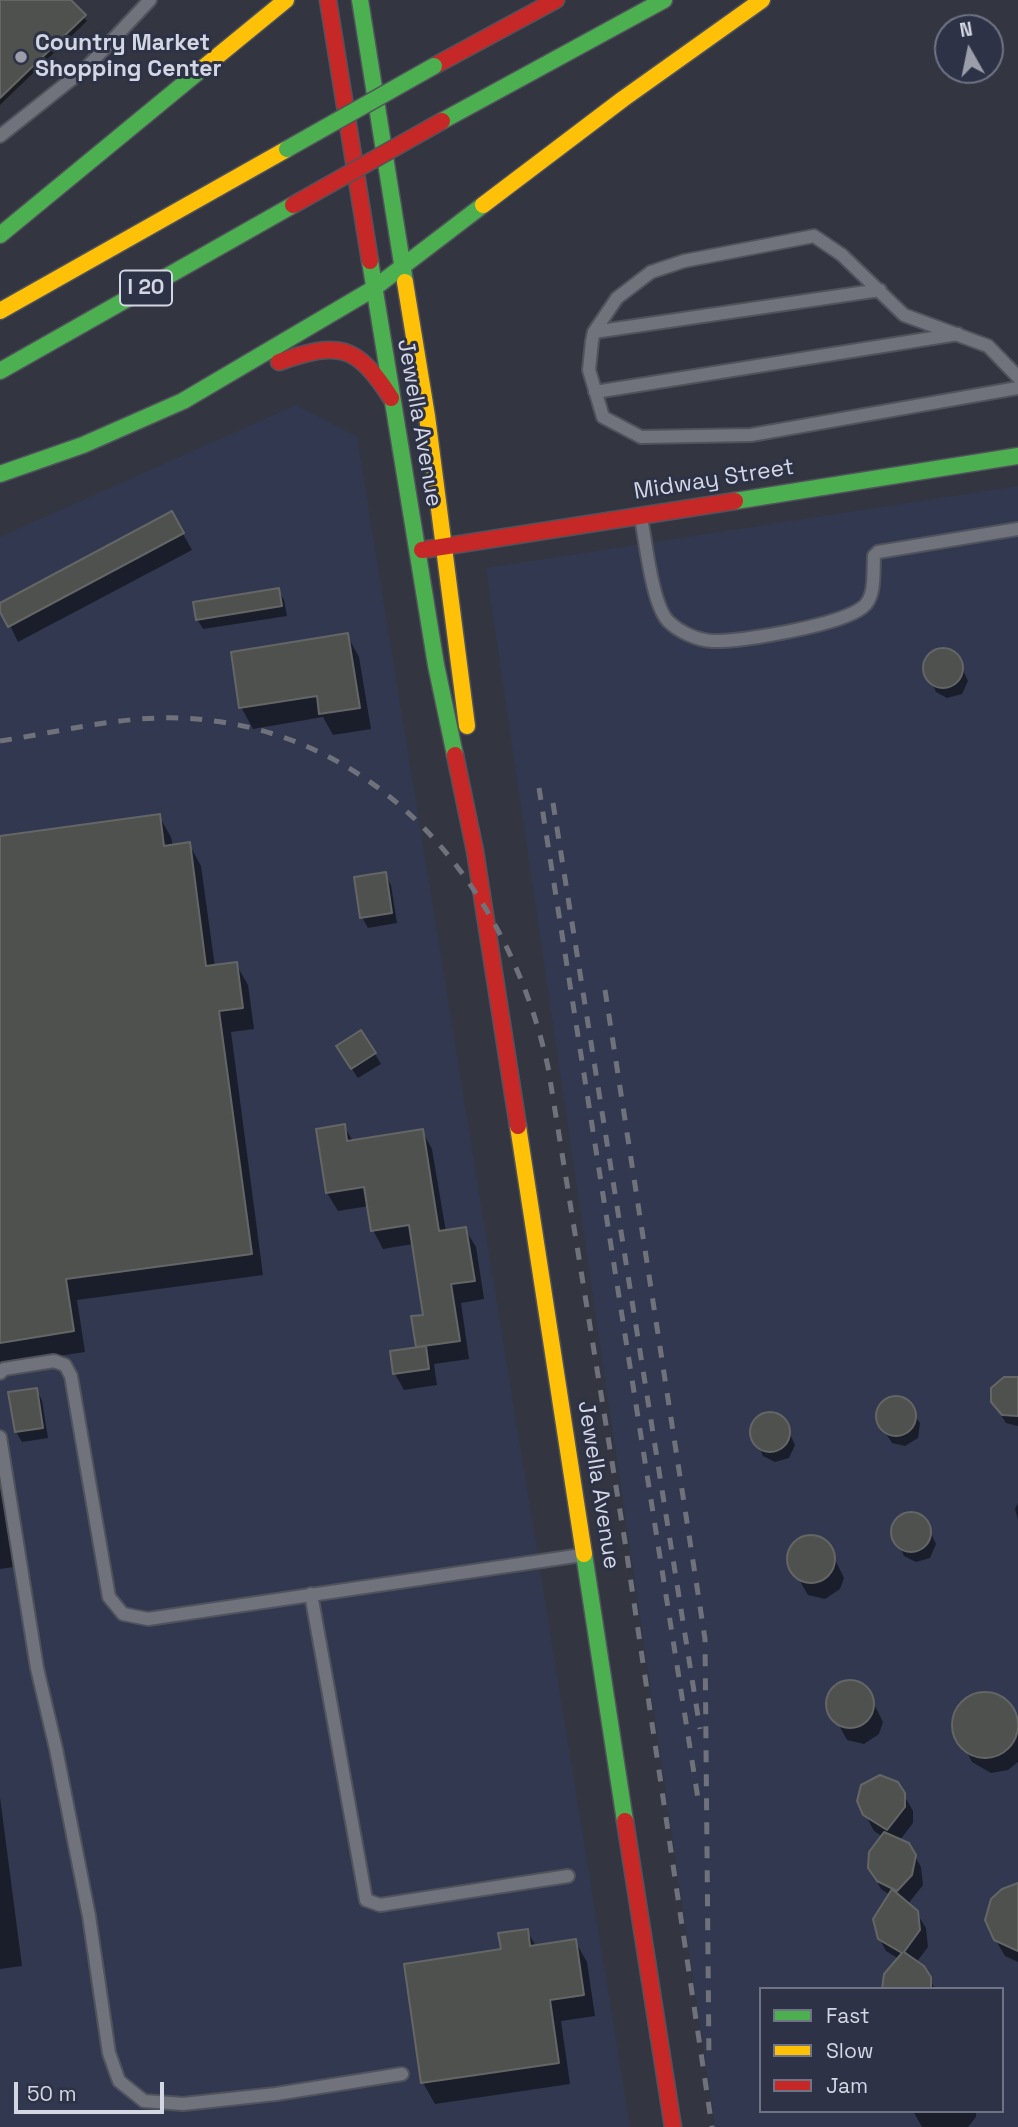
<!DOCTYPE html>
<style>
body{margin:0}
#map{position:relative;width:1018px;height:2127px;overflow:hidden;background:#333640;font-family:"Space Grotesk",sans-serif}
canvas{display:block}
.legend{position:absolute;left:759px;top:1987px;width:245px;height:126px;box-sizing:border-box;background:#2d3246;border:2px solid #6f7485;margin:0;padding:9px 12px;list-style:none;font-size:21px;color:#d3d6e3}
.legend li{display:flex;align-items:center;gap:14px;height:35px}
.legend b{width:35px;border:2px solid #6f7485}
.north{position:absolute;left:934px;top:14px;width:70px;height:70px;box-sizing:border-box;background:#2d3246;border:2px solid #6f7485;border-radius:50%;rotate:351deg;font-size:19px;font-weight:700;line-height:28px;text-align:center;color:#d3d6e3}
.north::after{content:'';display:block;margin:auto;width:24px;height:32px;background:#9b9eaa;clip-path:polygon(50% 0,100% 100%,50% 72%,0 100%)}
.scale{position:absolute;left:14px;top:2082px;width:150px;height:32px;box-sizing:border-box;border:4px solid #d3d6e3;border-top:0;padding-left:9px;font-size:21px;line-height:24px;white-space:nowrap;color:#d3d6e3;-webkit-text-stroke:5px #2d3246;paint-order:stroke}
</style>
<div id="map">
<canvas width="1018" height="2127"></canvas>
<ul class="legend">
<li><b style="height:9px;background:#4caf50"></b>Fast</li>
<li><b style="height:9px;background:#ffc107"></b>Slow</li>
<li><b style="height:9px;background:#c62828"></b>Jam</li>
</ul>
<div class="north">N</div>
<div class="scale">50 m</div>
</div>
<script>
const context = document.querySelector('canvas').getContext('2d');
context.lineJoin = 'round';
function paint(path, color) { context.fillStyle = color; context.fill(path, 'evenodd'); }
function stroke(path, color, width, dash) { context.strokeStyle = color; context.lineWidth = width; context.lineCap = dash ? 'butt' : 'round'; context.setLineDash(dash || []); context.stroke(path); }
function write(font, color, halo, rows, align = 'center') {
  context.font = font + ' "Space Grotesk",sans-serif'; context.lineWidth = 6; context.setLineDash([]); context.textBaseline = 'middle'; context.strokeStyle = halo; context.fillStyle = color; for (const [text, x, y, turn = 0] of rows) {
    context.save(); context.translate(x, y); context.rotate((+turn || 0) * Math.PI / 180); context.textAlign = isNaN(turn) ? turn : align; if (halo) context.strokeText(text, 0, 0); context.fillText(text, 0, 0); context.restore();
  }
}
paint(new Path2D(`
 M296,405L357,437L630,2127H0V537Z
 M1018,486V2127H715L486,568ZM761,1989H1002V2111H761Z`), '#323850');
paint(new Path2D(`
 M0,0H68L87,21L0,105Z
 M172,514L192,550L18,642L0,605Z
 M278,590L284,600L287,616L203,629L197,619Z
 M347,635L359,657L371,729L333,735L323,717L253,729L241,707Z
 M942,650L956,655L968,681L962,694L947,698L936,692L925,665L931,655Z
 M159,816L171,837L173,846L189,844L201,866L215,967L236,964L248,985L254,1029L231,1032L263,1275L77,1300L85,1352L0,1365V837Z
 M385,874L391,885L397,923L368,928L362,917Z
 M375,1054L381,1064L358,1078L344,1057Z
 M344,1126L353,1141L422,1131L432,1149L446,1232L465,1229L476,1247L484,1299L461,1303L469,1359L434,1364L437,1385L404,1390L395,1374L419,1348L425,1316L413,1244L383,1249L373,1230L369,1206L338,1211L327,1193Z
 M1018,1380V1426L1006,1423L992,1401Z
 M36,1389L42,1400L48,1438L22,1442L16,1432Z
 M895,1398L904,1400L920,1423L918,1438L905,1446L892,1443L878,1421L881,1406Z
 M769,1414L783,1419L795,1445L789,1458L775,1462L763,1456L752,1429L758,1419Z
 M0,1468L14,1567L0,1569Z
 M1018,1503V1520L1015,1509Z
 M910,1514L924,1519L936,1544L930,1558L916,1562L904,1556L893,1529L899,1519Z
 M809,1537L827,1543L844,1578L840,1589L825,1599L808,1595L788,1561L793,1546Z
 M849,1682L866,1688L883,1722L879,1734L864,1744L847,1740L828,1705L832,1691Z
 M983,1694L1007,1703L1018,1722V1762L1008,1770L991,1773L972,1762L954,1726L956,1713L964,1702Z
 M897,1783L913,1811V1823L900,1840L911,1850L921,1867L923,1885L908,1904L916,1912L926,1928L928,1947L916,1963L923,1967L935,1989H887L899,1959L886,1951L877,1934L876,1914L890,1895L881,1889L872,1872L883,1837L874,1831L865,1814Z
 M0,1797L22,1966L0,1969Z
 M1018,1888V1962L1005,1956L995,1939Z
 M527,1931L536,1946L575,1941L587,1962L595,2016L561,2021L570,2084L435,2104L423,2083L406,1965L503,1950Z
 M913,2111H976V2117L968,2127H922Z`), '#0007');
const building = new Path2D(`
 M0,0H71L86,15L0,98Z
 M172,511L184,533L8,627L0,612V603Z
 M279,588L282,606L196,620L193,602Z
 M348,633L360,708L319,714L317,696L239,708L231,652Z
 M923 668a20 20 0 1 1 40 0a20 20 0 1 1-40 0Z
 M160,814L164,846L190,842L206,966L237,962L243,1008L219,1011L252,1254L66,1279L74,1331L0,1343V836Z
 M386,872L392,913L360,918L354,877Z
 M361,1030L376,1053L351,1069L336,1046Z
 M345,1124L347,1141L423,1129L439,1231L466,1227L475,1281L451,1284L460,1341L416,1347L411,1316L423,1315L409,1225L371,1231L364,1187L326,1193L316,1129Z
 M426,1346L429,1369L393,1374L390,1351Z
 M1004,1377H1018V1416L1002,1415L991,1402V1388Z
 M37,1388L43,1428L15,1432L8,1392Z
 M876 1416a20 20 0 1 1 40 0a20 20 0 1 1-40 0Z
 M750 1432a20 20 0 1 1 40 0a20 20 0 1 1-40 0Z
 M891 1532a20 20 0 1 1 40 0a20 20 0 1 1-40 0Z
 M787 1559a24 24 0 1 1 48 0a24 24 0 1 1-48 0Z
 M826 1704a24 24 0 1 1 48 0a24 24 0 1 1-48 0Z
 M952 1725a33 33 0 1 1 66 0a33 33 0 1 1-66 0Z
 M880,1775L898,1782L905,1793V1807L887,1830L863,1815L857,1801L861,1785Z
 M884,1832L909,1843L916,1855L912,1875L897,1891L877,1881L868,1868L869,1852Z
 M1018,1883V1951L994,1940L985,1920L991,1899L1002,1889Z
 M892,1889L918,1911L920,1930L904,1952L924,1966L931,1977V1989H882L884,1974L902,1953L878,1939L873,1919Z
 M528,1929L530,1946L576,1939L584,1995L550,2000L559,2063L421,2083L404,1964L501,1949L498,1933Z`);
paint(building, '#4f514e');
stroke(building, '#646665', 2);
const lane = new Path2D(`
 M0,136L87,67L150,0
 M594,332L880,290
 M1018,377L988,346L904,315L842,255L814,236L684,261L651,272L617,298L594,332L592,341L589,370L603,417L641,437L751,435L1018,388
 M595,392L958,334
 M641,518C646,543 652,604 668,621C679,632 697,640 712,641C742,642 841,625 863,607C876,597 873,572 874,556L878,552L1018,529
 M0,1373L4,1369L54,1361L65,1365L71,1376L109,1597L123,1614L148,1619L582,1555
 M0,1437L37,1668L56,1749L89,1916L109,2053L119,2081L144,2101L183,2104L276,2094L402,2074
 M311,1594L366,1900L380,1905L568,1876`);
const fast = new Path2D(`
 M360,0L405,282
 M442,121L664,0
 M0,235L203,68
 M370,261L436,665L455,755
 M0,371L293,205
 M0,474L83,445L183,401L373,289L483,205
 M735,501L1018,456
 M584,1554L625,1821`);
const slow = new Path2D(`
 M203,68L286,0
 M483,205L623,99L762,0
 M405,282L427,416L467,726
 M0,311L287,149
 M518,1126L584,1554`);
const jam = new Path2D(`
 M328,0L370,261
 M434,66L556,0
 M279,362C339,341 356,344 391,398
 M422,550L735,501
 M455,755L475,851L518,1126
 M625,1821L673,2127`);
stroke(lane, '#50535c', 16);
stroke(fast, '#50535c', 19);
stroke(slow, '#50535c', 19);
stroke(jam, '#50535c', 19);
stroke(lane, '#70737c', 12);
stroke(fast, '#4caf50', 16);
stroke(slow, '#ffc107', 16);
stroke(jam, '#c62828', 16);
stroke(new Path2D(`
 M0,741C59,732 120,716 179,718C377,725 508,885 548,1067L625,1542L712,2127
 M539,788L699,1805
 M553,803L700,1729
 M605,990L705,1639L709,2060`), '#70727b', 5, [12, 12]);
const fastBridge = new Path2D(`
 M287,149L434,66`);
const jamBridge = new Path2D(`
 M293,205L442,121`);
stroke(fastBridge, '#50535c', 19, []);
stroke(jamBridge, '#50535c', 19, []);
stroke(fastBridge, '#4caf50', 16);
stroke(jamBridge, '#c62828', 16);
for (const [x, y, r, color] of [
 [21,57,7,"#9b9eaa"]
]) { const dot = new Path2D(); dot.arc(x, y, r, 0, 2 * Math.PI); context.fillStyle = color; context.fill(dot); stroke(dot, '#2d3246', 2.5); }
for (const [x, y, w] of [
 [146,288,52]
]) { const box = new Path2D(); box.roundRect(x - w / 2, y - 17.5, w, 35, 5); context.fillStyle = '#2d3246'; context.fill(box); stroke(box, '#d3d6e3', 2); }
write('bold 21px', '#d3d6e3', null, [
 ["I 20",146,288]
]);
write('bold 23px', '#d3d6e3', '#2d3246', [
 ["Country Market",35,44],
 ["Shopping Center",35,70]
], 'left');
write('23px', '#d3d6e3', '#2d3246', [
 ["Jewella Avenue",419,423,80],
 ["Midway Street",714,480,-9],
 ["Jewella Avenue",598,1485,81]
]);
</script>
